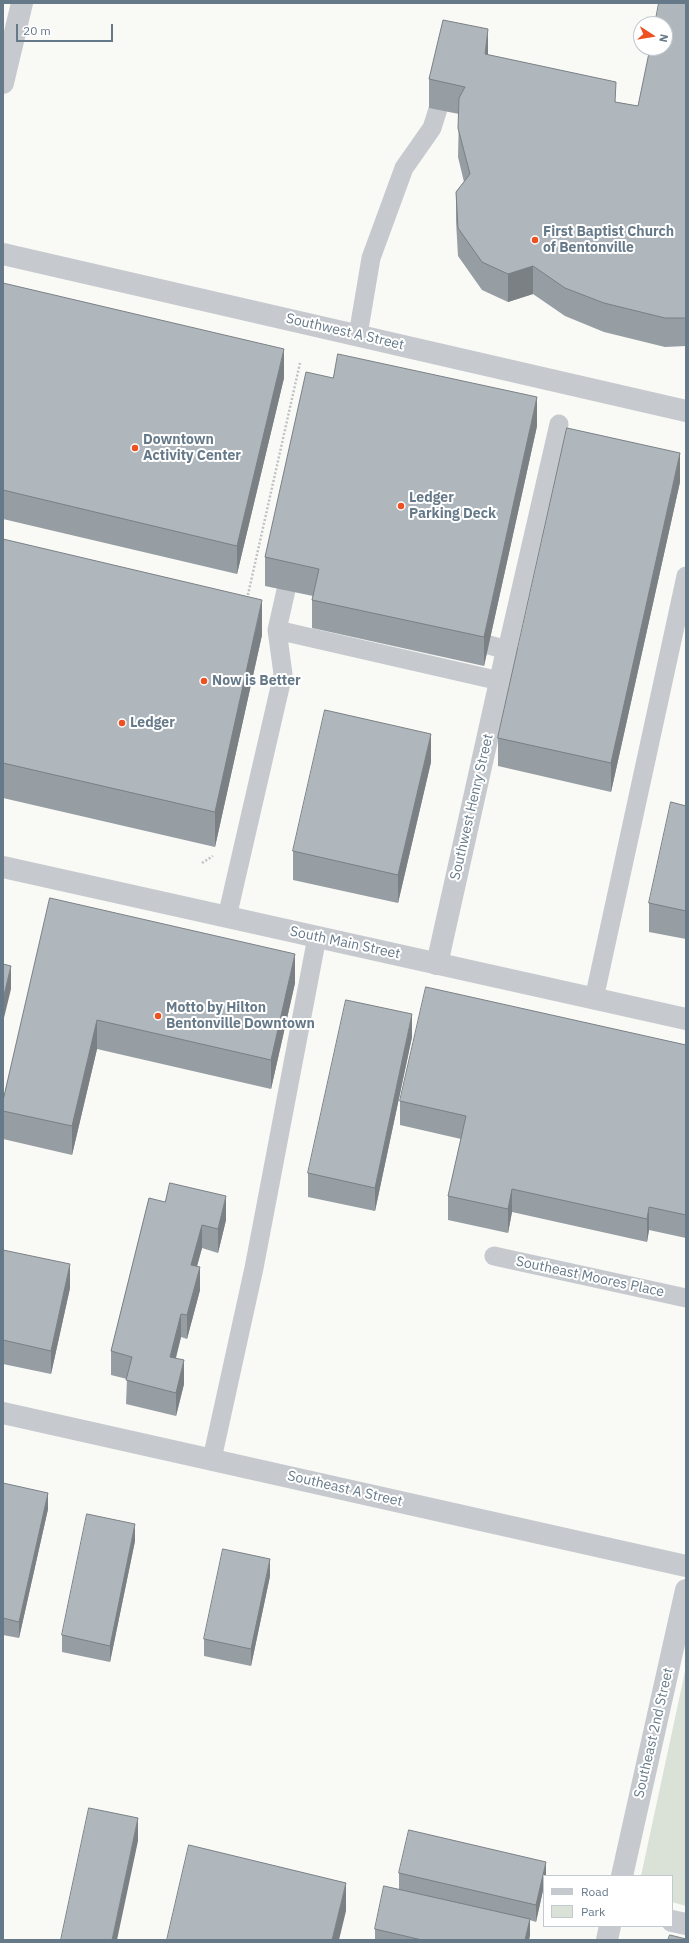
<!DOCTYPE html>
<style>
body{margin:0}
#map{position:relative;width:689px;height:1943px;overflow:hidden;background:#f9f9f6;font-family:"IBM Plex Sans",sans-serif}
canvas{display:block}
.frame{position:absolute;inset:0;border:4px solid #667989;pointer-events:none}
.legend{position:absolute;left:543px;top:1875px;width:130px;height:52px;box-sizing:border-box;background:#fff;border:1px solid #c2c9d0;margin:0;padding:5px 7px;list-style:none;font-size:12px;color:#667989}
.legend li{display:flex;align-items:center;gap:8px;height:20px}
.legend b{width:20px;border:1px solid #c2c9d0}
.north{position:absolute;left:633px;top:16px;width:40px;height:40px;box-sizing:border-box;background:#fff;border:1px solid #c2c9d0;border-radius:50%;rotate:102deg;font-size:11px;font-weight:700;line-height:16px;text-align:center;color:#667989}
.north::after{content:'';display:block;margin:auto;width:14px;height:18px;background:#ed5021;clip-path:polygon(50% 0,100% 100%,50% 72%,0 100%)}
.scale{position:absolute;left:16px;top:24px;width:97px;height:18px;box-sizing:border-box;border:2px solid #667989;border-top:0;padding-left:5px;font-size:12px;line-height:14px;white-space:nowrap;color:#667989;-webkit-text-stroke:3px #fff;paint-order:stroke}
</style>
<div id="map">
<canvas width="689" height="1943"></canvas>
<div class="frame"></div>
<ul class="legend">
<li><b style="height:5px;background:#c6cace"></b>Road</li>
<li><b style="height:11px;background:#dae1d7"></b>Park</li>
</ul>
<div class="north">N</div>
<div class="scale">20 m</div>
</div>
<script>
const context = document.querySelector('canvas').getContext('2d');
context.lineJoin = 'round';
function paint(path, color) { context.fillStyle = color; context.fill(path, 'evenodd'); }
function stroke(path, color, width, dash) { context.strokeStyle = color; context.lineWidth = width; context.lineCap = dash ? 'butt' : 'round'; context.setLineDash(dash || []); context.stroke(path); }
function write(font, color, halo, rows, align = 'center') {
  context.font = font + ' "IBM Plex Sans",sans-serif'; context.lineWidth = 4; context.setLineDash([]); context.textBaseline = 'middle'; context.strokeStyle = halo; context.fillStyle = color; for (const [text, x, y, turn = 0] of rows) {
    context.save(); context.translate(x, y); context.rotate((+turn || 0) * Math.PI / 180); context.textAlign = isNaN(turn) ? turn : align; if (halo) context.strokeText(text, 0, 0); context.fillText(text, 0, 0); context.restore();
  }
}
paint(new Path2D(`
 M686,1667V1906L672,1902V1876H641Z`), '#dae1d7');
stroke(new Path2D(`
 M247,599L300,363
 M202,863L213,856`), '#bfc2c4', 2.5, [2, 2]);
stroke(new Path2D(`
 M358,335L371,258L404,168L432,128L438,109
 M277,630L500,681
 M489,645L507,650L559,424
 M227,917L283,674L277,630L286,590
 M594,999L686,576
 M494,1256L686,1298
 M212,1459L254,1268L317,937`), '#c6cace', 19);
stroke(new Path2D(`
 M3,83L22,3
 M437,964L507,650
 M3,1413L686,1566
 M672,1921L686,1924`), '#c6cace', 22);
stroke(new Path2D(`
 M3,254L686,411
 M3,867L686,1019
 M622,1876L686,1590
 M607,1940L610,1926`), '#c6cace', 22);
paint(new Path2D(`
 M686,3V346L665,347L604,332L565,316L533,294L508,302L482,290L458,256L456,221V192L464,182L458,157L459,114L429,108V79L488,55L616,102L638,106Z
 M3,283L284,378L237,574L3,519Z
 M537,426L484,666L312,628V600L313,596L265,586V557Z
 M680,482L611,792L498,766V738Z
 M3,539L262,635L215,847L3,798Z
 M431,762L398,903L293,880V851Z
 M686,806V939L649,932V903Z
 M50,898L295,983L271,1089L97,1049L72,1155L3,1139V1101Z
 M412,1037L375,1211L308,1197V1173Z
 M686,1045V1238L649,1230L647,1242L512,1212L508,1233L448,1220V1196L461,1139L400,1125V1101Z
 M149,1198L226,1220L218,1253L202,1248L197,1266L200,1290L187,1339L181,1337L176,1358L184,1384L176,1416L126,1404L127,1379L111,1375V1351Z
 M3,1250L70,1288L51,1374L3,1364Z
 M3,1483L48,1509L19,1638L3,1635Z
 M135,1541L110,1662L62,1652V1635Z
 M270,1576L251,1666L204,1656V1639Z
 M399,1873L546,1876H544V1886L536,1922L530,1920V1935L529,1940H375V1929L399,1889Z`), '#969da3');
paint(new Path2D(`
 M488,29V58L485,54Z
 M533,266V294L508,302V274Z
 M284,349V378L237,574V546Z
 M537,397V426L484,666V637Z
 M680,453V482L611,792V763Z
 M262,600V635L215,847V812Z
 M431,734V762L398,903V875Z
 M295,954V983L271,1089V1060Z
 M11,966V989L3,1022V999Z
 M412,1014V1037L375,1211V1188Z
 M97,1020V1049L72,1155V1126Z
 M512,1189V1212L508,1233V1209Z
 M226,1196V1220L218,1253V1229Z
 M649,1207V1230L647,1242V1219Z
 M202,1225V1248L191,1288V1265Z
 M70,1264V1288L51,1374V1351Z
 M200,1267V1290L187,1339V1315Z
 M181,1314V1337L170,1380V1357Z
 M184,1360V1384L176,1416V1393Z
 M48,1493V1509L19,1638V1622Z
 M135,1524V1541L110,1662V1646Z
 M270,1559V1576L251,1666V1649Z
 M138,1818V1841L117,1940H112Z
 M546,1862V1876H544V1886L536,1922V1905Z
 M346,1883V1911L339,1940H332Z
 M530,1919V1935L529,1940H525Z`), '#7a8084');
const building = new Path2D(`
 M659,3H686V318H665L604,303L565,288L533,266L508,274L482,262L458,228L456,192L470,174L458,128L459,98L465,87L429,79L443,20L488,29L485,54L616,82L615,102L638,106L650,48H665V24H655Z
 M3,283L284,349L237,546L3,490Z
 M338,354L537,397L484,637L312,600L319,569L265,557L306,372L333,378Z
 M567,428L680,453L611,763L498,738Z
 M3,539L262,600L215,812L3,763Z
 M325,710L431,734L398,875L293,851Z
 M671,802L686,806V911L649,903Z
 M50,898L295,954L271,1060L97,1020L72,1126L3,1111V1101Z
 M3,964L11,966L3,999Z
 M426,987L686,1045V1215L649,1207L647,1219L512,1189L508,1209L448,1196L466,1116L400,1101Z
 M346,1000L412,1014L375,1188L308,1173Z
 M170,1183L226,1196L218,1229L202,1225L191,1265L200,1267L187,1315L181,1314L170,1357L184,1360L176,1393L126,1380L132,1357L111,1351L149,1198L165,1202Z
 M3,1250L70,1264L51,1351L3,1340Z
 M3,1483L48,1493L19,1622L3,1618Z
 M87,1514L135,1524L110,1646L62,1635Z
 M223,1549L270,1559L251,1649L204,1639Z
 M89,1808L138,1818L112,1940H61Z
 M409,1830L546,1862L536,1905L399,1873Z
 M189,1845L346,1883L332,1940H167Z
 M384,1886L530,1919L525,1940H422L375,1929Z
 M670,1935L686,1939V1940H668Z`);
paint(building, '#afb7bd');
stroke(building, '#7a8084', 1);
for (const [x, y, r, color] of [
 [535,240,4,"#ed5021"],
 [135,448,4,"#ed5021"],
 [401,506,4,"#ed5021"],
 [204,681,4,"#ed5021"],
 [122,723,4,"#ed5021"],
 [158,1016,4,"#ed5021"]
]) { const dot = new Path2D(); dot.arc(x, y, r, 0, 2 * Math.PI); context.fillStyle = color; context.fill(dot); stroke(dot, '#fff', 1.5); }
write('bold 14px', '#667989', '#fff', [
 ["First Baptist Church",543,232],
 ["of Bentonville",543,248],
 ["Downtown",143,440],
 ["Activity Center",143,456],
 ["Ledger",409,498],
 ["Parking Deck",409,514],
 ["Now is Better",212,681],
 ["Ledger",130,723],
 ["Motto by Hilton",166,1008],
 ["Bentonville Downtown",166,1024]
], 'left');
write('14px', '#667989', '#fff', [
 ["Southwest A Street",345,332,13],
 ["Southwest Henry Street",472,807,-77],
 ["South Main Street",345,943,12],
 ["Southeast Moores Place",590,1277,12],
 ["Southeast A Street",345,1489,13],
 ["Southeast 2nd Street",654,1733,-77]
]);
</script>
